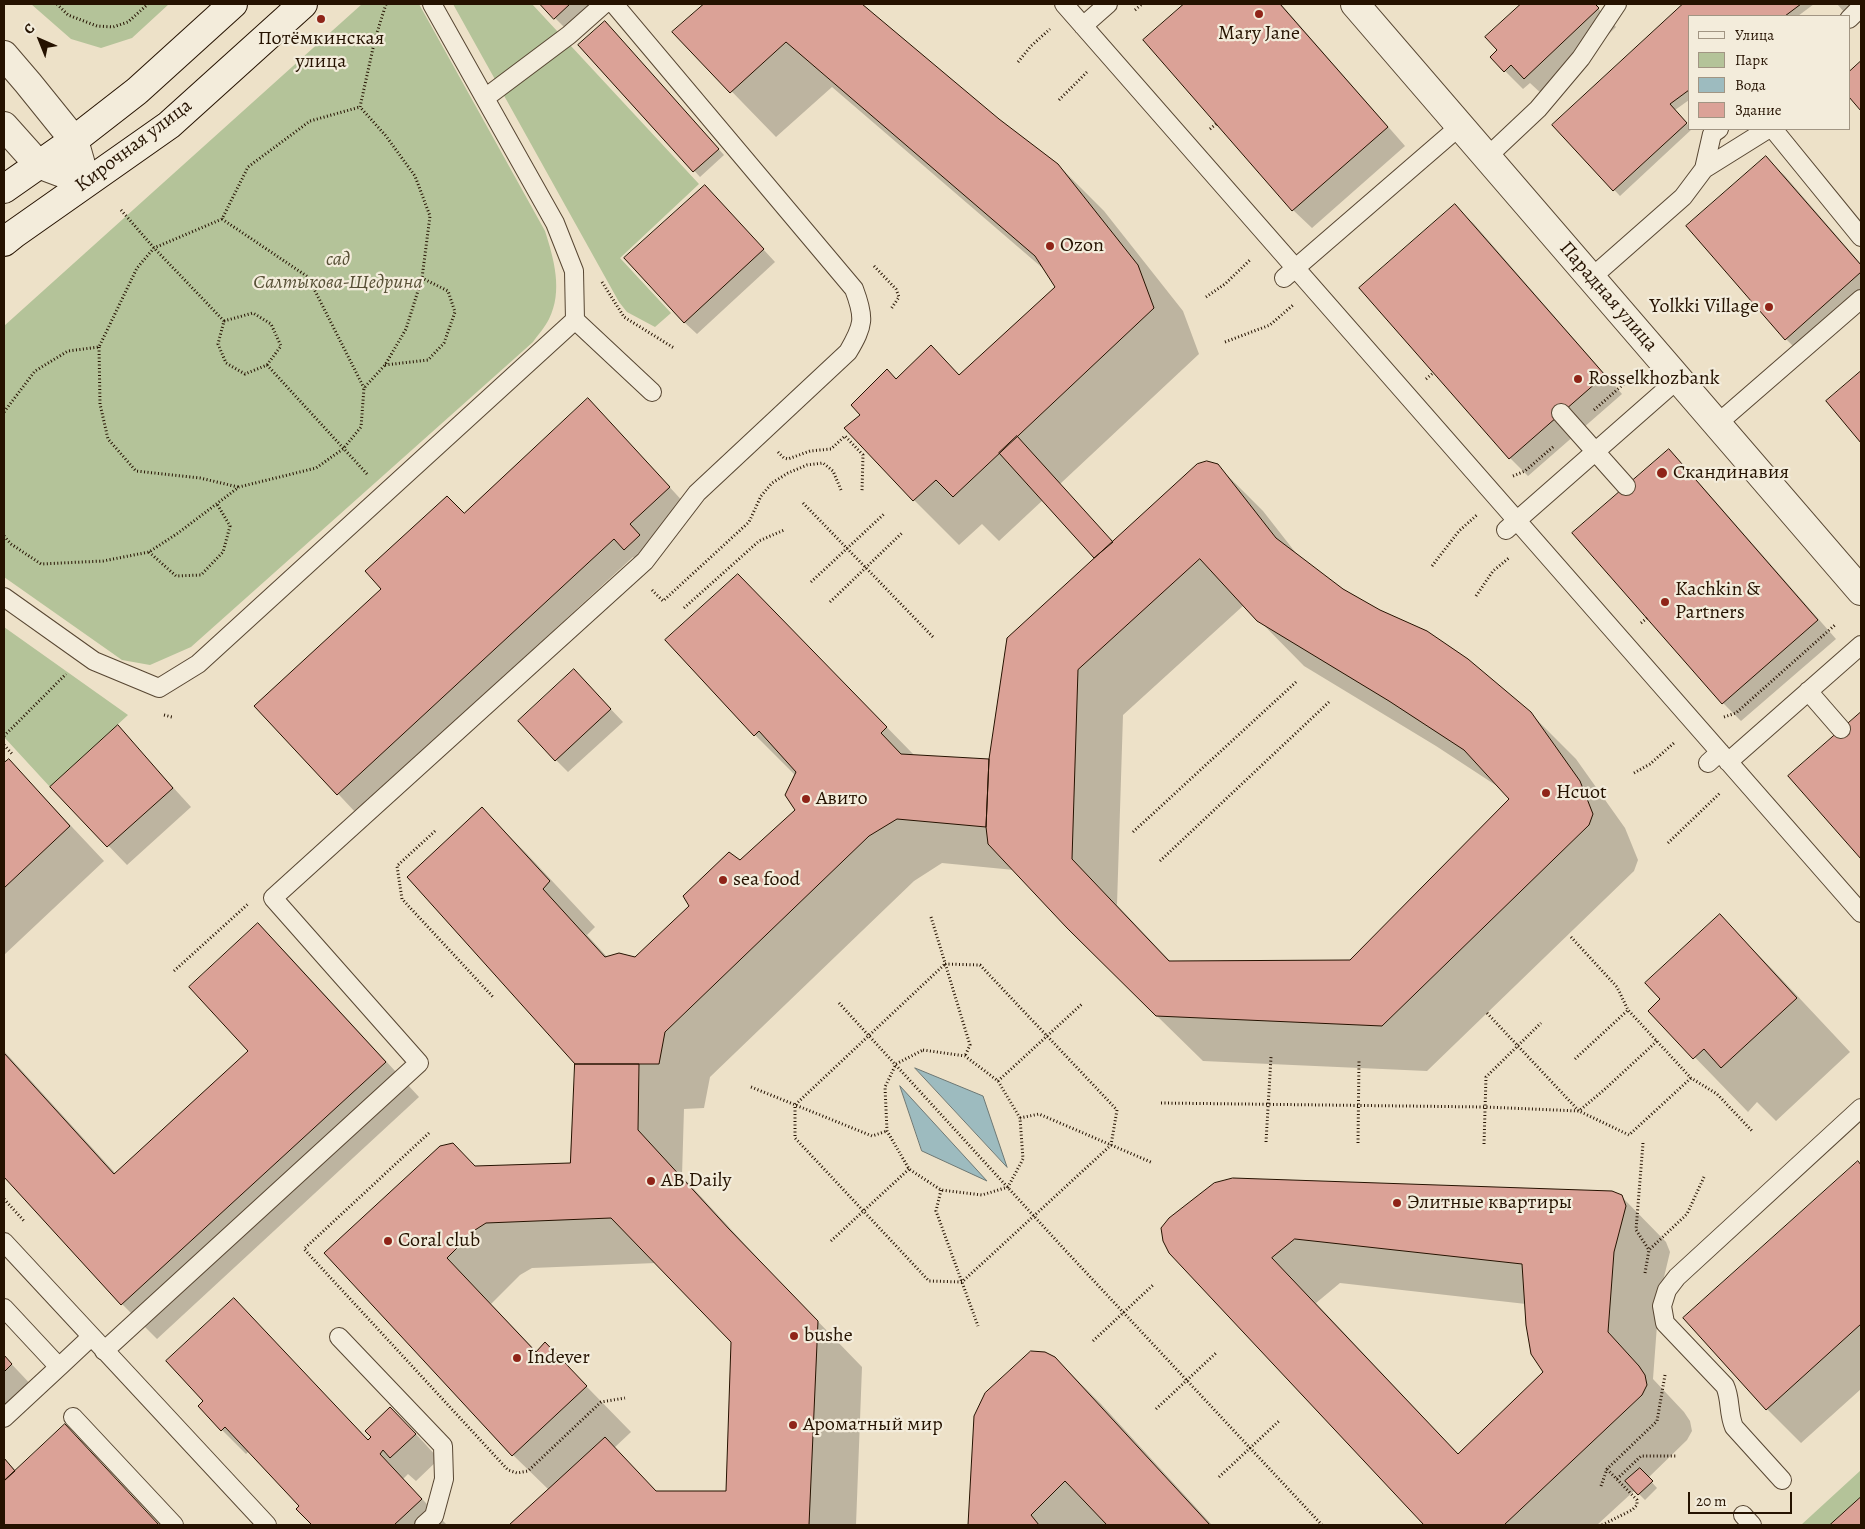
<!DOCTYPE html>
<meta charset="utf-8">
<style>
body{margin:0}
#map{position:relative;width:1865px;height:1529px;overflow:hidden;background:#ede1c8;font-family:Alegreya,serif}
canvas{display:block}
.frame{position:absolute;inset:0;border:5px solid #251200;pointer-events:none}
.legend{position:absolute;left:1688px;top:15px;width:162px;height:115px;box-sizing:border-box;background:#f3ecdb;border:1px solid #a19583;margin:0;padding:6px 9px;list-style:none;font-size:15px;color:#251200}
.legend li{display:flex;align-items:center;gap:10px;height:25px}
.legend b{width:25px;border:1px solid #a19583}
.north{position:absolute;left:15px;top:15px;width:50px;height:50px;-webkit-text-stroke:4px #f3ecdb;paint-order:stroke;rotate:316deg;font-size:14px;font-weight:700;line-height:20px;text-align:center;color:#251200}
.north::after{content:'';display:block;margin:auto;width:18px;height:22px;background:#251200;clip-path:polygon(50% 0,100% 100%,50% 72%,0 100%)}
.scale{position:absolute;left:1688px;top:1492px;width:104px;height:22px;box-sizing:border-box;border:2px solid #251200;border-top:0;padding-left:6px;font-size:15px;line-height:18px;white-space:nowrap;color:#251200;-webkit-text-stroke:4px #f3ecdb;paint-order:stroke}
</style>
<div id="map">
<canvas width="1865" height="1529"></canvas>
<div class="frame"></div>
<ul class="legend">
<li><b style="height:6px;background:#f3ecdb"></b>Улица</li>
<li><b style="height:14px;background:#b4c399"></b>Парк</li>
<li><b style="height:14px;background:#9dbbbf"></b>Вода</li>
<li><b style="height:14px;background:#dba297"></b>Здание</li>
</ul>
<div class="north">С</div>
<div class="scale">20 m</div>
</div>
<script>
const context = document.querySelector('canvas').getContext('2d');
context.lineJoin = 'round';
function paint(path, color) { context.fillStyle = color; context.fill(path, 'evenodd'); }
function stroke(path, color, width, dash) { context.strokeStyle = color; context.lineWidth = width; context.lineCap = dash ? 'butt' : 'round'; context.setLineDash(dash || []); context.stroke(path); }
function write(font, color, halo, rows, align = 'center') {
  context.font = font + ' Alegreya,serif'; context.lineWidth = 4.5; context.setLineDash([]); context.textBaseline = 'middle'; context.strokeStyle = halo; context.fillStyle = color; for (const [text, x, y, turn = 0] of rows) {
    context.save(); context.translate(x, y); context.rotate((+turn || 0) * Math.PI / 180); context.textAlign = isNaN(turn) ? turn : align; if (halo) context.strokeText(text, 0, 0); context.fillText(text, 0, 0); context.restore();
  }
}
paint(new Path2D(`
 M31,4H169L132,38L101,48L71,39Z
 M362,4H419L545,231C554,259 563,291 549,319C545,327 538,335 533,342L191,647L150,665L122,660L4,577V326Z
 M453,4H532L699,184L620,258L671,313L655,327L627,312L619,302Z
 M4,627L128,715L50,787L4,737Z
 M1861,1470V1497L1830,1525H1801Z`), '#b4c399');
const water = new Path2D(`
 M915,1068L983,1096L1007,1167Z
 M900,1086L987,1181L922,1151Z`);
paint(water, '#9dbbbf');
stroke(water, '#6d7773', 1);
paint(new Path2D(`
 M541,4H596L567,30Z
 M706,4H860L999,120L1058,165L1104,211L1183,311L1199,354L1060,484L1113,543L1217,465L1263,511L1299,557L1342,590L1530,713L1576,759L1625,828L1638,860L1634,871L1427,1071L1203,1061L1113,973L1014,870L942,863L914,881L710,1077L704,1108L684,1109L682,1176L774,1276L862,1367L856,1525H511L549,1490L513,1455L326,1253L476,1167L571,1164L576,1063L482,809L527,854L595,927L587,935L608,958L635,959L796,811V776L755,735L738,575L915,756L990,761L1096,558L1043,500L999,541L982,524L959,545L914,500L897,380L960,376L1057,287L1046,271L832,87L776,137L674,32ZM1244,605L1304,666L1436,746L1500,788L1510,799L1350,961L1171,962L1117,905L1123,715ZM656,1263L733,1342L727,1493L657,1492L614,1448L631,1432L545,1344L537,1352L491,1304L520,1275L532,1268Z
 M1187,4H1281L1405,146L1312,228L1293,210L1145,40Z
 M1522,4H1594L1616,27L1544,96L1530,83L1523,89L1505,71L1499,50L1487,37Z
 M1685,4H1814L1798,16H1689V100L1675,110L1689,126V129H1692L1620,196L1553,125Z
 M1837,4H1858L1846,14Z
 M610,29L724,155L700,177L580,46Z
 M1861,63V109L1849,95V74Z
 M1766,158L1785,176L1861,264V307L1804,357L1786,339Z
 M717,199L775,262L697,334L684,322Z
 M1455,206L1474,224L1622,394L1528,476L1510,458Z
 M1861,372V441L1827,401Z
 M606,418L687,506L647,543L658,554L643,567L633,557L356,813L256,706L464,514Z
 M1669,451L1687,469L1836,639L1741,721L1723,703Z
 M586,683L623,722L568,772L556,760Z
 M1861,714V857L1790,776Z
 M118,727L191,807L127,865L52,787Z
 M9,760L104,861L4,955V765Z
 M1720,916L1773,970L1850,1052L1776,1121L1757,1102L1748,1112L1650,1011L1662,999Z
 M258,924L292,959L419,1097L157,1339L122,1304L4,1175V1051L116,1174L250,1051Z
 M1858,1162L1861,1166V1389L1801,1443L1767,1409L1685,1318Z
 M1621,1196L1666,1242L1670,1252L1659,1298L1653,1379L1684,1412L1690,1421L1692,1431L1687,1440L1648,1478L1657,1488L1645,1500L1635,1490L1597,1525H1426L1170,1252ZM1340,1283L1526,1304L1545,1372L1459,1455L1316,1303Z
 M234,1299L369,1441L415,1433L439,1459L416,1481L408,1474L403,1479L446,1524L444,1525H313L298,1509L300,1506L249,1451L246,1454L222,1430L205,1401Z
 M4,1356L35,1389L4,1419Z
 M1055,1358L1101,1404L1212,1525H969L976,1416Z
 M77,1438L158,1525H4V1458L16,1471Z
 M1861,1499V1525H1832Z`), '#0003');
const building = new Path2D(`
 M540,4H570L554,19Z
 M704,4H862L999,119L1058,164L1138,265L1154,308L953,497L936,480L913,501L844,428L860,415L851,405L887,369L896,379L931,345L959,375L1055,287L1035,256L786,42L730,93L672,32Z
 M1184,4H1280L1388,127L1292,211L1143,40Z
 M1521,4H1595L1599,8L1524,79L1511,65L1504,72L1490,57L1497,50L1485,37Z
 M1683,4H1801L1785,16H1689V90L1670,104L1687,123L1613,191L1552,125Z
 M605,21L719,149L693,172L578,45Z
 M1861,61V111L1849,97V72Z
 M1766,156L1861,265V272L1785,340L1686,226Z
 M705,185L764,249L684,323L624,258Z
 M1455,204L1605,375L1509,459L1359,288Z
 M1861,371V443L1826,401Z
 M588,398L670,487L630,524L640,535L624,550L614,539L337,795L254,706L381,589L365,571L447,496L464,513Z
 M1017,436L1113,542L1094,558L999,453Z
 M1669,449L1818,620L1722,704L1572,533Z
 M1207,461L1218,464L1276,538L1343,589L1380,610L1427,631L1468,659L1531,712L1580,781L1593,814L1589,825L1382,1026L1156,1016L1067,928L988,844L986,827L989,759L1007,638L1197,464ZM1200,559L1257,621L1389,701L1464,750L1509,799L1350,960L1169,961L1072,859L1078,670Z
 M738,574L887,727L881,733L901,754L989,759L986,827L897,819L869,836L665,1032L659,1064H575L407,877L482,807L550,881L543,889L605,957L619,953L635,957L689,906L683,896L729,852L740,860L795,810L785,795L796,772L759,731L754,736L665,640Z
 M574,669L611,709L555,761L518,721Z
 M1861,712V859L1788,776Z
 M118,725L173,788L107,847L50,787Z
 M9,759L70,826L4,888V763Z
 M1720,914L1797,998L1721,1068L1704,1049L1693,1059L1648,1011L1660,999L1645,983Z
 M258,923L386,1062L121,1305L4,1177V1053L114,1174L248,1051L189,987Z
 M575,1064H639L638,1130L729,1229L818,1321L809,1525H509L605,1437L656,1491H726L731,1342L611,1218L486,1223L475,1230L447,1258L536,1352L545,1342L587,1386L512,1456L324,1253L440,1146L453,1143L475,1166L570,1163Z
 M1858,1161L1861,1165V1324L1766,1410L1683,1318Z
 M1233,1178L1612,1191L1622,1195L1626,1206L1614,1252L1608,1332L1639,1366L1645,1375L1647,1385L1642,1395L1504,1525H1424L1169,1253L1163,1241L1161,1228L1169,1218L1214,1183ZM1295,1239L1522,1264L1526,1325L1531,1354L1543,1372L1458,1454L1272,1258Z
 M234,1298L368,1440L371,1437L365,1431L390,1407L416,1434L390,1458L383,1450L380,1454L422,1499L394,1525H312L296,1509L299,1506L225,1427L221,1431L198,1406L203,1401L166,1361Z
 M1031,1351L1045,1352L1055,1357L1210,1525H1107L1065,1481L1031,1515L1039,1525H968L974,1416L985,1393Z
 M4,1355L12,1364L4,1372Z
 M65,1424L159,1525H4V1481Z
 M4,1458L15,1471L4,1481Z
 M1640,1468L1653,1481L1638,1495L1625,1481Z
 M1861,1497V1525H1830Z`);
paint(building, '#dba297');
stroke(building, '#251200', 1);
const service = new Path2D(`
 M1064,4L1861,913
 M1849,19L1861,7
 M1083,26L1108,4
 M485,98L569,35L604,4
 M1773,129L1861,237
 M1487,157L1538,109L1581,58L1617,4
 M1704,169L1712,134L1719,129
 M1284,278L1460,126
 M1591,278L1683,197L1704,169L1768,129
 M575,320L652,392
 M1561,413L1626,486
 M1717,424L1861,299
 M1506,530L1678,379
 M4,597L94,661L159,688L198,664L575,320L574,271L555,223L432,4
 M1808,691L1841,729
 M1728,762L1861,645
 M1708,763L1720,752
 M4,1242L267,1525
 M4,1308L59,1367L91,1337
 M339,1337L443,1446L444,1479L434,1516L424,1525
 M104,1351L419,1063L273,898L645,561L697,493L848,352C864,325 865,318 854,289L614,4
 M73,1417L174,1525
 M4,1418L59,1367
 M1782,1480L1734,1427C1728,1413 1731,1399 1725,1386L1665,1323L1662,1306L1667,1290L1677,1277L1861,1108
 M1743,1515L1752,1525`);
const tertiary = new Path2D(`
 M1355,4L1861,591
 M4,55L28,83L74,140L86,182
 M4,126L38,164L86,182`);
const secondary = new Path2D(`
 M4,189L74,140L137,91L233,4
 M4,242L14,234L169,125L303,4`);
stroke(service, '#574632', 20);
stroke(tertiary, '#574632', 30);
stroke(secondary, '#251200', 30);
stroke(new Path2D(`
 M57,4L68,15L97,26L113,27L128,22L148,4
 M1135,10L1142,4
 M1018,62L1031,46L1050,29
 M1059,100L1087,72
 M1210,129L1216,124
 M121,210L154,248L224,321L218,344L226,363L245,374L267,365L367,474
 M222,219L308,277L364,388
 M874,266L896,289L899,297L891,309
 M602,282L624,317L674,348
 M1206,297L1225,284L1251,259
 M224,321L253,313L271,324L281,346L267,365
 M1225,342L1270,325L1293,305
 M99,347L100,404L108,439L136,471L200,478L238,487
 M385,365L428,360L444,343L455,312L448,291L422,278
 M1426,379L1433,373
 M1594,410L1627,381
 M4,412L35,371L68,351L99,347L137,268L154,248L222,219L248,167L310,121L360,107
 M778,452L784,458L788,459L810,451L831,449L845,436L863,455L862,491
 M1513,476L1525,471L1554,446
 M803,503L933,637
 M4,536L11,544L41,564L103,561L149,552L178,533L239,487L316,468L343,449L361,427L364,388L385,365L406,329L422,278L430,216L415,176L386,136L360,107L375,39L386,4
 M149,552L176,576L201,575L223,552L230,526L217,504
 M1432,566L1459,531L1478,514
 M811,582L884,514
 M652,590L663,601L749,522L761,496L772,483L788,473L807,465L823,463L833,471L841,490
 M1476,596L1493,571L1510,557
 M830,602L903,532
 M684,608L759,541L784,530
 M1641,623L1647,618
 M164,715L172,717
 M1724,717L1736,713L1836,624
 M4,736L66,674
 M4,745L13,755
 M1634,773L1650,764L1675,742
 M435,831L397,866L402,899L494,998
 M1133,832L1296,682
 M1668,843L1720,793
 M1160,861L1329,702
 M931,917L970,1045L965,1056
 M1571,937L1617,987L1628,1010L1691,1078L1717,1094L1753,1132
 M945,964L980,965L1117,1110L1111,1145L962,1282L929,1281L795,1138V1105Z
 M174,971L248,904
 M839,1003L1065,1250L1322,1525
 M1487,1013L1579,1111L1604,1090L1657,1041
 M923,1050L965,1056L998,1081L1020,1118L1023,1159L1008,1187L982,1195L941,1190L909,1169L887,1131L885,1087L896,1064Z
 M1575,1059L1628,1010
 M998,1081L1083,1003
 M751,1087L872,1136L887,1131
 M1161,1103L1485,1107L1579,1111L1629,1135L1691,1078
 M1020,1118L1039,1114L1153,1163
 M429,1133L304,1249L508,1470L517,1473L528,1471L601,1402L625,1398
 M1266,1142L1271,1057
 M1358,1143L1359,1060
 M1643,1143L1636,1230L1649,1250
 M1484,1144L1486,1077L1541,1023
 M941,1190L936,1211L978,1326
 M4,1199L25,1222
 M831,1241L909,1169
 M1645,1273L1649,1250L1687,1214L1704,1177
 M1093,1341L1153,1285
 M1156,1409L1216,1353
 M1219,1477L1279,1421
 M1617,1479L1641,1456H1677
 M1601,1486L1607,1469L1657,1421L1665,1375
 M1602,1525L1632,1510L1637,1505V1500L1607,1469`), '#251200', 3, [1, 2.5]);
stroke(service, '#f3ecdb', 18);
stroke(tertiary, '#f3ecdb', 28);
stroke(secondary, '#f3ecdb', 28);
for (const [x, y, r, color] of [
 [1259,14,5,"#8f2418"],
 [321,19,5,"#8f2418"],
 [1050,246,5,"#8f2418"],
 [1769,307,5,"#8f2418"],
 [1578,379,5,"#8f2418"],
 [1662,473,6,"#8f2418"],
 [1665,602,5,"#8f2418"],
 [1546,793,5,"#8f2418"],
 [806,799,5,"#8f2418"],
 [723,880,5,"#8f2418"],
 [651,1181,5,"#8f2418"],
 [1397,1203,5,"#8f2418"],
 [388,1241,5,"#8f2418"],
 [794,1336,5,"#8f2418"],
 [517,1358,5,"#8f2418"],
 [793,1425,5,"#8f2418"]
]) { const dot = new Path2D(); dot.arc(x, y, r, 0, 2 * Math.PI); context.fillStyle = color; context.fill(dot); stroke(dot, '#f3ecdb', 2); }
write('20px', '#251200', '#f3ecdb', [
 ["Mary Jane",1259,34,"center"],
 ["Потёмкинская",321,39,"center"],
 ["улица",321,62,"center"],
 ["Ozon",1060,246],
 ["Yolkki Village",1759,307,"right"],
 ["Rosselkhozbank",1588,379],
 ["Скандинавия",1673,473],
 ["Kachkin &",1675,590],
 ["Partners",1675,613],
 ["Hcuot",1556,793],
 ["Авито",816,799],
 ["sea food",733,880],
 ["АВ Daily",661,1181],
 ["Элитные квартиры",1407,1203],
 ["Coral club",398,1241],
 ["bushe",804,1336],
 ["Indever",527,1358],
 ["Ароматный мир",803,1425]
], 'left');
write('20px', '#251200', '#f3ecdb', [
 ["Кирочная улица",134,146,-37],
 ["Парадная улица",1608,297,49]
]);
write('italic 20px', '#575036', '#f3ecdb', [
 ["сад",338,260],
 ["Салтыкова-Щедрина",338,283]
]);
</script>
